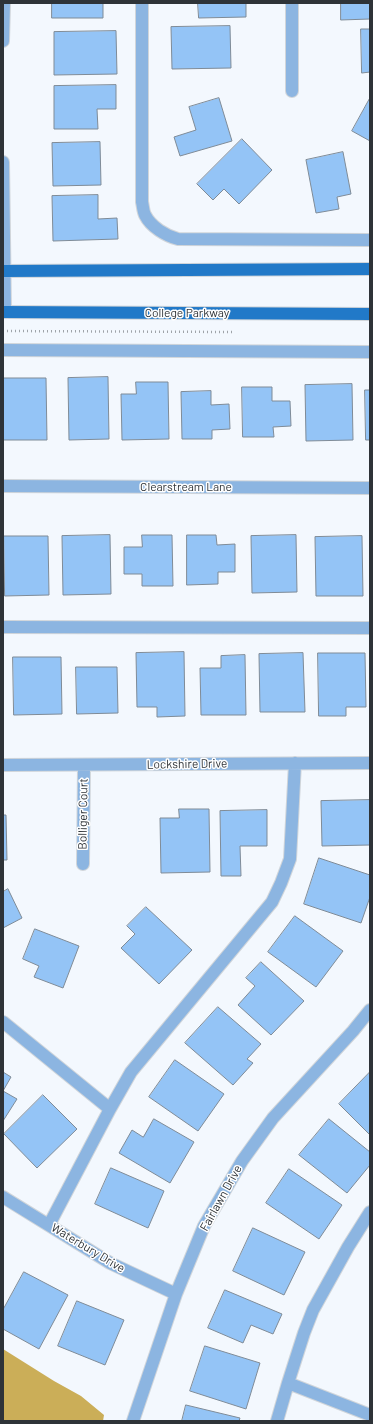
<!DOCTYPE html>
<style>
body{margin:0}
#map{position:relative;width:373px;height:1424px;overflow:hidden;background:#f3f8fe;font-family:Barlow,sans-serif}
canvas{display:block}
.frame{position:absolute;inset:0;border:4px solid #2e3338;pointer-events:none}
</style>
<div id="map">
<canvas width="373" height="1424"></canvas>
<div class="frame"></div>
</div>
<script>
const context = document.querySelector('canvas').getContext('2d');
context.lineJoin = 'round';
function paint(path, color) { context.fillStyle = color; context.fill(path, 'evenodd'); }
function stroke(path, color, width, dash) { context.strokeStyle = color; context.lineWidth = width; context.lineCap = dash ? 'butt' : 'round'; context.setLineDash(dash || []); context.stroke(path); }
function write(font, color, halo, rows, align = 'center') {
  context.font = font + ' Barlow,sans-serif'; context.lineWidth = 3; context.setLineDash([]); context.textBaseline = 'middle'; context.strokeStyle = halo; context.fillStyle = color; for (const [text, x, y, turn = 0] of rows) {
    context.save(); context.translate(x, y); context.rotate((+turn || 0) * Math.PI / 180); context.textAlign = isNaN(turn) ? turn : align; if (halo) context.strokeText(text, 0, 0); context.fillText(text, 0, 0); context.restore();
  }
}
paint(new Path2D(`
 M3,1349L54,1381L81,1396L104,1415L103,1421H3Z`), '#cbae58');
const building = new Path2D(`
 M52,3H103V18H52Z
 M198,3H246V17L199,18Z
 M341,3H370V19L341,20Z
 M230,26L231,68L172,69L171,27Z
 M361,29H370V72L362,73Z
 M116,31L117,74L54,75V32Z
 M116,85V109H97L98,129H54V86Z
 M219,98L232,141L180,156L174,137L196,130L189,107Z
 M370,98V141L352,131Z
 M242,139L272,170L239,204L224,189L213,200L197,184Z
 M100,142L101,185L53,186L52,143Z
 M343,152L351,194L337,197L339,209L316,213L306,160Z
 M98,195V219L117,218L118,239L53,241L52,196Z
 M108,377L109,439L69,440L68,378Z
 M3,378H46L47,440H3Z
 M136,382H168L169,439L122,440L121,394H136Z
 M352,384L353,440L306,441L305,385Z
 M242,387H272V401H290L291,426L273,427L274,437H243Z
 M365,390H370V440H366Z
 M211,391V405L229,404L230,429L212,430V439H182L181,392Z
 M110,535L111,594L63,595L62,536Z
 M142,535H172L173,586H142V574H124V547H142Z
 M187,535H216L217,545L235,544V572H218V584L187,585Z
 M296,535L297,592L252,593L251,536Z
 M4,536H48L49,595L5,596Z
 M362,536L363,596H316L315,537Z
 M184,652L185,716L157,717V707H137L136,653Z
 M303,653L305,712H260L259,654Z
 M318,653H365L366,707H346V716H319Z
 M245,655L246,715H201L200,668H221V656Z
 M13,657H61L62,714L14,715Z
 M76,667H117L118,713L77,714Z
 M370,800V845L322,846L321,801Z
 M179,809H209L210,872L161,873L160,818H179Z
 M267,810V846H240L241,876H221L220,811Z
 M3,815H6L7,860H3Z
 M319,858L370,875V897L361,923L304,904Z
 M8,889L22,918L3,928V892Z
 M146,907L192,950L159,984L121,948L135,934L127,926Z
 M295,916L343,951L316,987L268,952Z
 M35,929L79,946L63,988L34,977L39,966L23,959Z
 M261,962L304,1001L271,1035L238,1005L255,986L246,978Z
 M218,1007L261,1044L247,1059L253,1063L233,1085L185,1043Z
 M175,1060L224,1094L198,1131L149,1097Z
 M3,1072L11,1077L3,1091L17,1099L3,1121Z
 M370,1072V1135L339,1104Z
 M43,1095L77,1129L37,1168L4,1134Z
 M154,1119L194,1142L170,1183L119,1153L132,1130L143,1137Z
 M329,1119L370,1152V1165L347,1193L299,1155Z
 M111,1168L164,1191L148,1228L95,1204Z
 M289,1169L342,1205L319,1239L266,1203Z
 M253,1228L305,1252L284,1295L233,1271Z
 M24,1272L68,1295L39,1349L3,1329V1310Z
 M225,1290L282,1314L273,1334L251,1325L243,1343L208,1328Z
 M77,1301L124,1320L105,1365L58,1346Z
 M205,1346L260,1363L246,1409L190,1391Z
 M186,1405L240,1418L239,1421H182Z`);
paint(building, '#94c4f6');
stroke(building, '#7f8b97', 1);
const minor = new Path2D(`
 M142,3V202C143,206 143,211 145,215C151,227 166,236 178,239L370,240
 M292,3V91
 M3,41L4,3
 M3,162L5,312
 M3,350L370,352
 M3,486L370,488
 M3,627L370,628
 M3,765L370,763
 M83,864L84,765
 M3,1022L110,1109L49,1225
 M110,1109L131,1072L272,902L281,883L290,859L295,763
 M3,1197L110,1263L176,1294
 M288,1383L370,1415
 M133,1421L176,1294L204,1226L242,1161L273,1118L353,1031L370,1010
 M277,1421L288,1383L304,1333L313,1310L348,1247L370,1212`);
const major = new Path2D(`
 M3,271L370,269
 M3,312L370,314`);
stroke(minor, '#d0d5da', 14);
stroke(major, '#d0d5da', 14);
stroke(new Path2D(`
 M3,331L232,332`), '#9fa4a9', 2.5, [1, 3]);
stroke(minor, '#8cb5e1', 12);
stroke(major, '#2179c8', 12);
write('12px', '#2e3338', '#fff', [
 ["College Parkway",187,313],
 ["Clearstream Lane",186,487],
 ["Lockshire Drive",187,764,-1],
 ["Bolliger Court",83,814,-89],
 ["Fairlawn Drive",221,1198,-61],
 ["Waterbury Drive",88,1248,31]
]);
</script>
